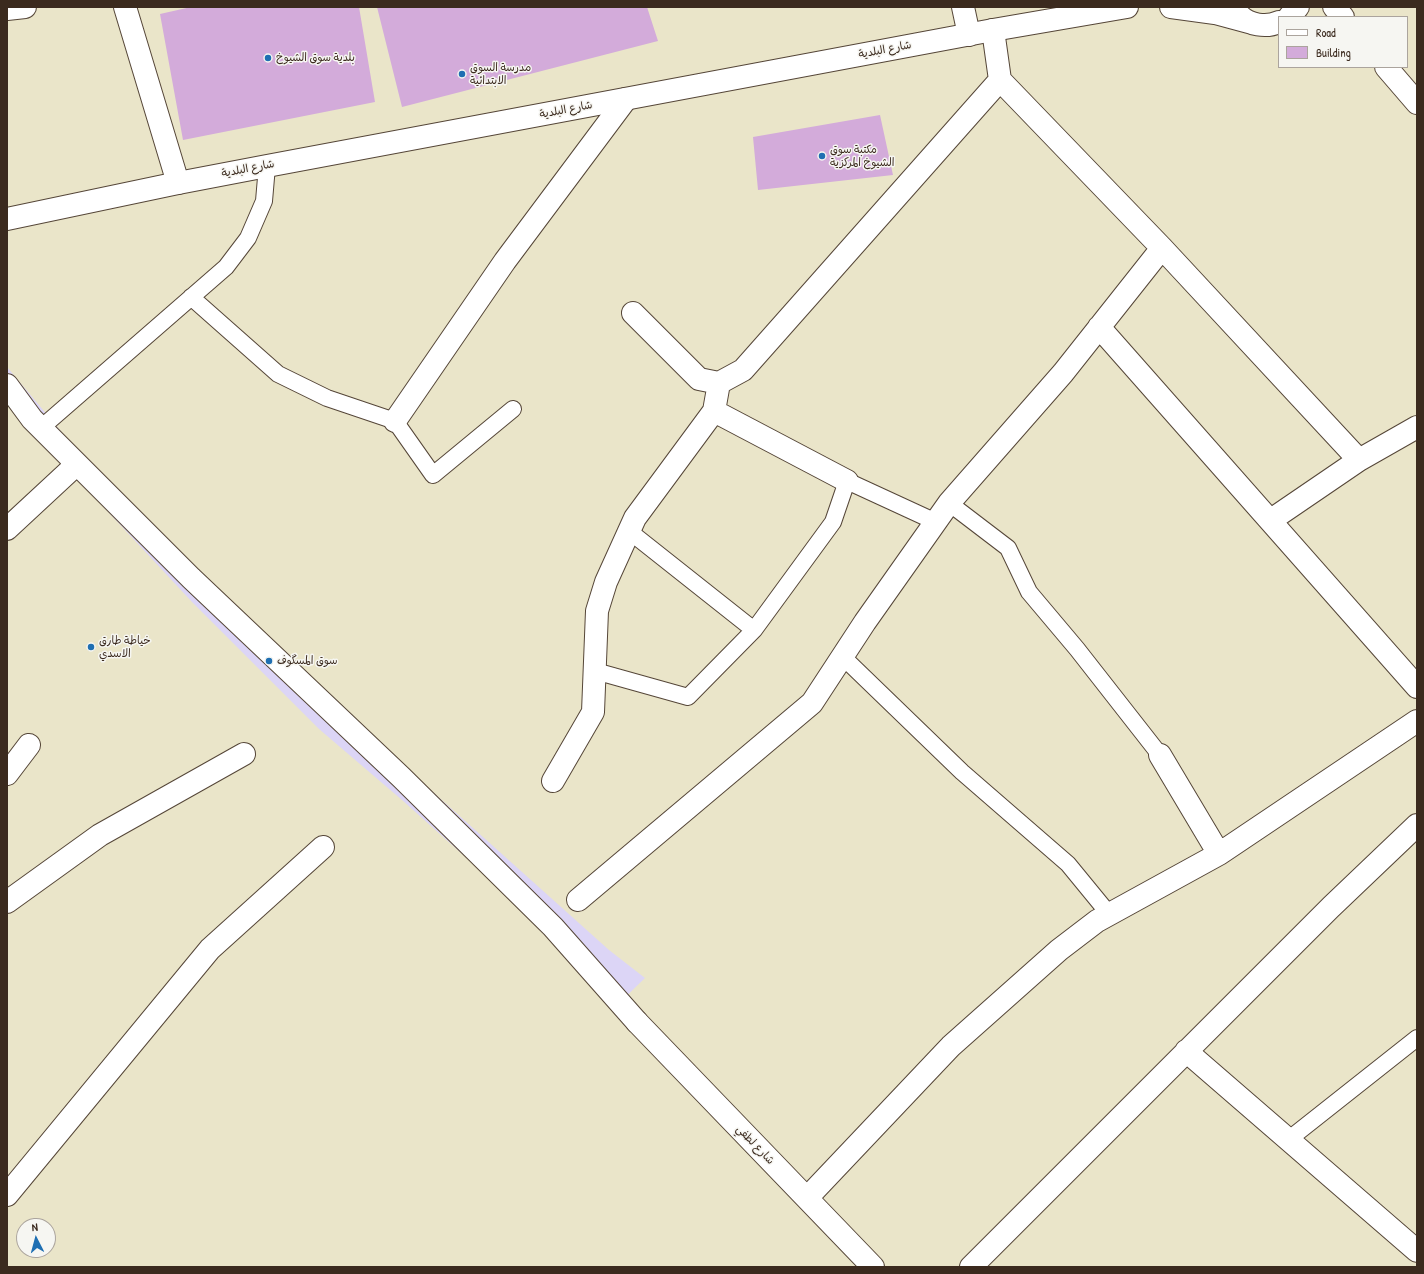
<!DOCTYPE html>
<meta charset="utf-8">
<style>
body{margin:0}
#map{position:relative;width:1424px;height:1274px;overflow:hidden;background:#eae5c9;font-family:"Patrick Hand",sans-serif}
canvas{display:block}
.frame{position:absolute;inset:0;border:8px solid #3b2a1e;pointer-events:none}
.legend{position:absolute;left:1278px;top:16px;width:130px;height:52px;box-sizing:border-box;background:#f6f6f2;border:1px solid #aba49d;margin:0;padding:5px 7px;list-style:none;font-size:12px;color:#3b2a1e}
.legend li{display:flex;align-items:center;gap:8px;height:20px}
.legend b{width:20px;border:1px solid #aba49d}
.north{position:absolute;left:16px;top:1218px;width:40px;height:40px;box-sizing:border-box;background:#f6f6f2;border:1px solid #aba49d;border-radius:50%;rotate:354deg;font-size:11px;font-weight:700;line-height:16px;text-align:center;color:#3b2a1e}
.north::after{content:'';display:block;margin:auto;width:14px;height:18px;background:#1f6fb2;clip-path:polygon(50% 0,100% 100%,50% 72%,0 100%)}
</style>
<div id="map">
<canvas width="1424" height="1274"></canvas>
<div class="frame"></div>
<ul class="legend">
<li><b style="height:5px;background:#fff"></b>Road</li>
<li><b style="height:11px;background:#d3abda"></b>Building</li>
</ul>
<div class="north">N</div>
</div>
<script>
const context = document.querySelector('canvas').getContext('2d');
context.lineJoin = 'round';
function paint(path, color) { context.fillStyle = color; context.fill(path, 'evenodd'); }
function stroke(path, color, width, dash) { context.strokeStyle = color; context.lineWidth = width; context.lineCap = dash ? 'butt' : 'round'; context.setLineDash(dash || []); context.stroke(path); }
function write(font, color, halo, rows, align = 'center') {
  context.font = font + ' "Patrick Hand","Playpen Sans Arabic",sans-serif'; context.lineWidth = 3; context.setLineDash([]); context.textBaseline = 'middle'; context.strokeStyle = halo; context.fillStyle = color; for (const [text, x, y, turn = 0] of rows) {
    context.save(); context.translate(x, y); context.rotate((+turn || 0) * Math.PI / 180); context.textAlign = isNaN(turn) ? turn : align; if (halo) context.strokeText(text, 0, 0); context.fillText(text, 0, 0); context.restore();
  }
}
paint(new Path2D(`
 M7,367L90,466L345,720L425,785L609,950L645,978L612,1010L577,962L499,887L402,800L319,729L192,602L7,403Z`), '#dcd5f6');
paint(new Path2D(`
 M191,7H359L375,102L183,140L160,14Z
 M377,7H647L658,41L402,107Z
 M880,115L893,175L758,190L753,137Z`), '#d3abda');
const service = new Path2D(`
 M191,297L278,374L327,398L395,421L433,475L513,409
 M41,428L226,267L248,238L264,201L267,166
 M949,503L1008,548L1029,592L1077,649L1160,755
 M629,531L754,630
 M843,657L962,772L1068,864L1109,914
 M595,671L688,697L754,630L833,522L847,481L936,522
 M1288,1140L1417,1038`);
const pedestrian = new Path2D(`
 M7,385L32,419L191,578L401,777L553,927L637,1022
 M7,529L77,464`);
const minor = new Path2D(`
 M125,7L178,183
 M963,7L969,35
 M7,9L25,7
 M993,30L1000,80L1162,248L1359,460
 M633,313L699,379L719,383L743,370L1000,80
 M1099,327L1417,687
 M714,411L847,481
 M395,421L505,261L626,99
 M1271,520L1359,460L1417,427
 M1160,755L1219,854
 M7,774L29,745
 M553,781L593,712L597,611L606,582L635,518L714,411L719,383
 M578,900L812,703L865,622L949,503L1063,373L1162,248
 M7,902L100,835L244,754
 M637,1022L873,1267
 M1186,1051L1417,1251
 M7,1195L210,949L323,847
 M807,1198L951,1046L1059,950L1097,921L1219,854L1417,721
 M971,1267L1331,907L1417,825`);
const secondary = new Path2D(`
 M1171,7L1215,13L1252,23
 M1334,7L1343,17
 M1239,15C1249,25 1266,28 1279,22
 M1289,17L1298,7
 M1386,67L1417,103
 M7,219L178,183L267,166L993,30L1127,7`);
stroke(service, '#554638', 18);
stroke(pedestrian, '#554638', 24);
stroke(minor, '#554638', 24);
stroke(secondary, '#554638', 24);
stroke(service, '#fff', 16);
stroke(pedestrian, '#fff', 22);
stroke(minor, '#fff', 22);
stroke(secondary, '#fff', 22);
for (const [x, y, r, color] of [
 [268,58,4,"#1f6fb2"],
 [462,74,4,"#1f6fb2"],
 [822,156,4,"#1f6fb2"],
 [91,647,4,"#1f6fb2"],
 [269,661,4,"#1f6fb2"]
]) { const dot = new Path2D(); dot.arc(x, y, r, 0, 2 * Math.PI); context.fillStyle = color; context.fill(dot); stroke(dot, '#f6f6f2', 1.5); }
write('11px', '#3b2a1e', '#f6f6f2', [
 ["شارع البلدية",885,50,-11],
 ["شارع البلدية",566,110,-11],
 ["شارع البلدية",248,169,-11],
 ["شارع لطفي",755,1145,46]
]);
write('11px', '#3b2a1e', '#f6f6f2', [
 ["بلدية سوق الشيوخ",276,58],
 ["مدرسة السوق",470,68],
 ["الابتدائية",470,81],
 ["مكتبة سوق",830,150],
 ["الشيوخ المركزية",830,163],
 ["خياطة طارق",99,641],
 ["الاسدي",99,654],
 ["سوق المسگوف",277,661]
], 'left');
</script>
